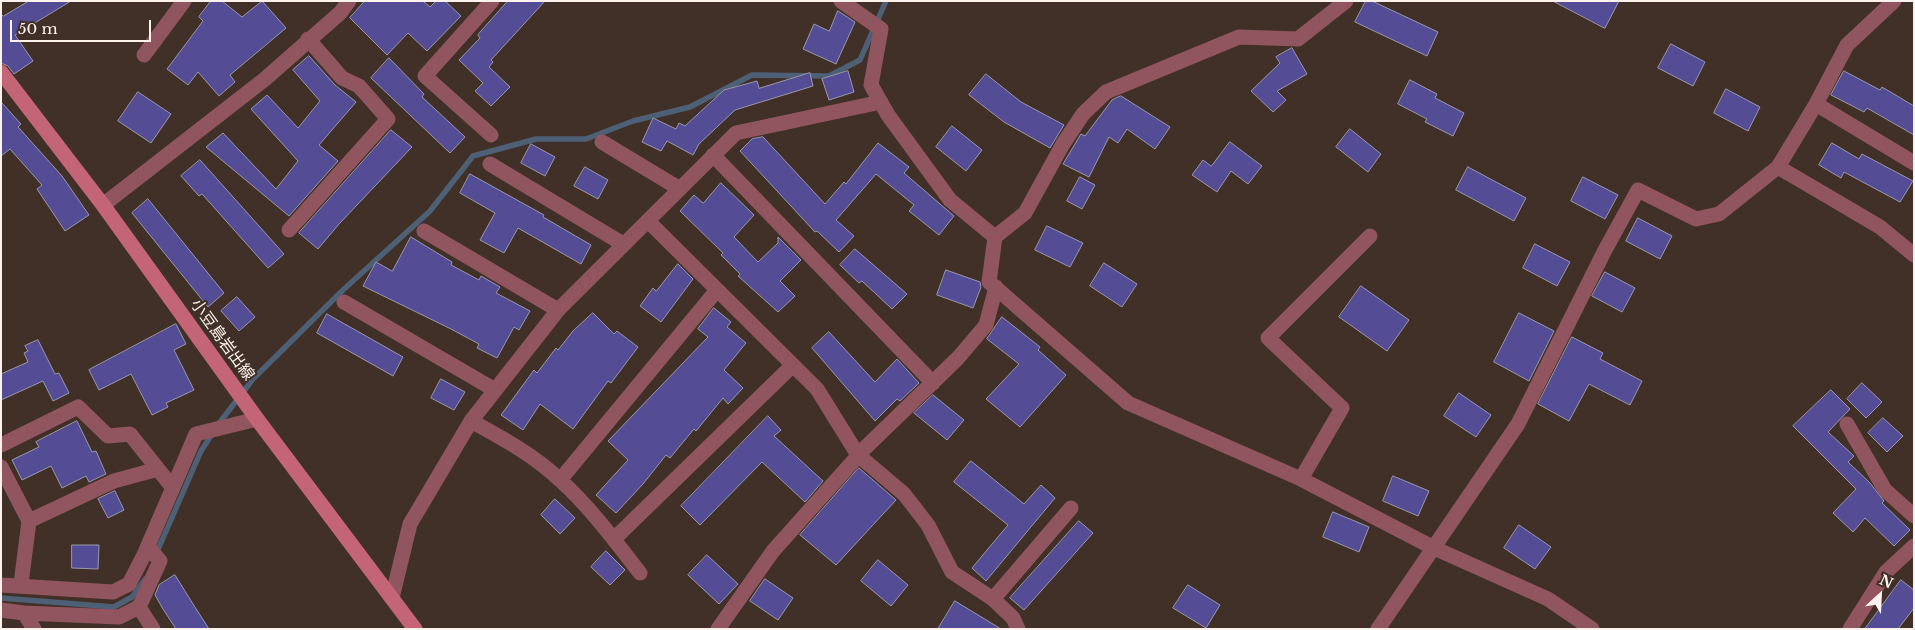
<!DOCTYPE html>
<meta charset="utf-8">
<style>
body{margin:0}
#map{position:relative;width:1915px;height:630px;overflow:hidden;background:#403028;font-family:"Libre Baskerville",serif}
canvas{display:block}
.frame{position:absolute;inset:0;border:2px solid #fdf2ed;pointer-events:none}
.north{position:absolute;left:1855px;top:570px;width:50px;height:50px;-webkit-text-stroke:4px #403028;paint-order:stroke;rotate:25deg;font-size:14px;font-weight:700;line-height:20px;text-align:center;color:#fdf2ed}
.north::after{content:'';display:block;margin:auto;width:18px;height:22px;background:#fdf2ed;clip-path:polygon(50% 0,100% 100%,50% 72%,0 100%)}
.scale{position:absolute;left:10px;top:20px;width:141px;height:22px;box-sizing:border-box;border:2px solid #fdf2ed;border-top:0;padding-left:6px;font-size:15px;line-height:18px;white-space:nowrap;color:#fdf2ed;-webkit-text-stroke:4px #403028;paint-order:stroke}
</style>
<div id="map">
<canvas width="1915" height="630"></canvas>
<div class="frame"></div>
<div class="north">N</div>
<div class="scale">50 m</div>
</div>
<script>
const context = document.querySelector('canvas').getContext('2d');
context.lineJoin = 'round';
function stroke(path, color, width, dash) { context.strokeStyle = color; context.lineWidth = width; context.lineCap = dash ? 'butt' : 'round'; context.setLineDash(dash || []); context.stroke(path); }
function paint(path, color) { context.fillStyle = color; context.fill(path, 'evenodd'); }
function write(font, color, halo, rows, align = 'center') {
  context.font = font + ' "Libre Baskerville","Noto Sans JP",serif'; context.lineWidth = 4; context.setLineDash([]); context.textBaseline = 'middle'; context.strokeStyle = halo; context.fillStyle = color; for (const [text, x, y, turn = 0] of rows) {
    context.save(); context.translate(x, y); context.rotate((+turn || 0) * Math.PI / 180); context.textAlign = isNaN(turn) ? turn : align; if (halo) context.strokeText(text, 0, 0); context.fillText(text, 0, 0); context.restore();
  }
}
stroke(new Path2D(`
 M217,426L253,379L343,290L430,211L473,156L536,139H586L633,121L690,107L752,75L829,76L860,60L886,1
 M156,554L201,451L212,434
 M1,598L114,607L132,597L145,579`), '#4e6075', 5.5);
const building = new Path2D(`
 M29,1H71L15,35L33,61L14,74L8,66L1,63V14L3,16Z
 M211,1H222L242,17L262,1L286,28L230,75L235,82L219,96L198,72L188,85L167,69L203,21L199,17Z
 M365,1H423L430,7L436,1H445L461,16L427,51L408,33L387,55L350,18Z
 M508,1H545L491,60L493,62L489,67L510,87L491,106L475,91L483,83L459,60L480,38L478,35Z
 M1366,1H1372L1438,32L1427,56L1355,22Z
 M1553,1H1619L1605,28Z
 M838,11L855,22L836,64L803,49L814,24L829,31Z
 M1671,44L1705,62L1693,86L1658,68Z
 M1292,48L1307,74L1277,91L1286,100L1273,112L1251,91L1280,63L1276,57Z
 M309,56L335,85L356,102L319,145L338,161L289,216L206,147L223,133L276,189L298,161L251,109L267,95L298,128L320,101L293,70Z
 M389,58L424,94L422,97L465,137L450,153L371,78Z
 M848,71L854,92L829,100L822,79Z
 M1844,71L1880,90L1882,87L1914,106V135L1867,108L1864,112L1831,95Z
 M810,73L813,86L735,110L699,144L693,155L667,141L661,151L642,142L653,118L676,129L679,123L685,126L724,90L757,81L759,88Z
 M986,74L1021,102L1064,125L1050,148L1004,122L969,95Z
 M1410,80L1437,94L1435,98L1464,113L1453,136L1425,122L1427,119L1398,104Z
 M1726,89L1760,107L1748,131L1714,113Z
 M138,92L171,114L151,143L118,121Z
 M1121,96L1170,127L1155,149L1127,129L1118,143L1109,137L1089,177L1063,164L1081,134L1085,136L1112,100Z
 M1,102L21,124L18,127L62,176L89,215L65,231L37,189L42,185L10,149L1,156Z
 M952,126L982,150L966,171L936,147Z
 M1350,129L1381,154L1368,172L1336,147Z
 M391,130L412,147L339,224L318,249L299,233Z
 M763,137L825,204L844,182L846,184L878,143L909,167L904,173L954,216L939,235L909,211L914,205L876,174L836,220L854,236L839,252L817,231L815,232L740,151L752,139Z
 M1230,142L1262,166L1248,184L1231,171L1217,192L1192,175L1203,160L1211,166Z
 M1832,143L1859,159L1862,154L1913,181L1900,202L1844,172L1841,178L1819,165Z
 M531,144L555,157L545,176L521,163Z
 M200,160L284,254L268,268L202,194L199,196L181,176Z
 M585,167L608,180L598,199L574,186Z
 M1468,167L1526,198L1514,221L1456,190Z
 M470,174L544,215L543,217L591,245L581,264L518,228L504,253L480,240L495,213L460,193Z
 M1080,177L1095,185L1082,209L1067,201Z
 M1583,177L1618,195L1605,219L1571,201Z
 M721,183L754,215L734,237L758,262L778,243V237L801,260L780,281L795,296L778,312L738,276L740,274L721,255L723,253L680,211L694,195L703,203Z
 M148,199L224,293L208,307L132,213Z
 M1638,218L1672,236L1660,259L1626,241Z
 M1047,226L1083,243L1070,267L1035,250Z
 M411,237L452,262L451,265L479,280L481,276L500,287L496,293L530,311L519,330L514,327L497,358L477,348L479,344L451,329L363,286L376,262L392,271Z
 M1535,244L1570,262L1557,286L1523,268Z
 M855,249L907,294L892,309L862,281L859,283L840,265Z
 M1104,263L1137,284L1122,307L1090,286Z
 M678,264L693,279L661,322L640,306L653,288L656,291Z
 M946,270L980,282L981,287L973,308L937,295Z
 M1605,272L1635,288L1622,312L1592,296Z
 M1361,286L1409,320L1387,351L1339,317Z
 M237,297L255,317L239,331L221,311Z
 M714,308L731,322L727,327L746,343L724,370L743,388L728,404L723,398L696,431L694,429L670,458L666,455L643,484L616,513L596,495L628,460L608,441L708,337L698,329Z
 M593,313L614,334L617,331L638,347L611,383L608,381L573,429L540,404L523,430L501,415L534,370L537,373L556,348L558,350L573,331Z
 M1519,313L1554,331L1529,381L1494,362Z
 M327,314L403,357L393,376L317,333Z
 M1002,317L1040,347L1038,350L1066,375L1020,427L986,399L1019,364L987,339Z
 M176,324L186,344L174,350L194,390L166,403L168,407L152,415L131,374L99,390L89,370Z
 M829,332L875,382L897,359L919,383L900,401L897,399L875,421L812,348Z
 M1572,337L1603,353L1600,359L1642,381L1630,405L1589,384L1569,421L1538,404Z
 M38,340L55,374L59,373L69,393L53,401L43,381L1,400V374L28,362L24,353L28,351L25,346Z
 M441,379L465,392L454,410L431,398Z
 M1862,383L1882,402L1866,418L1847,399Z
 M1831,390L1850,409L1828,432L1854,456L1848,462L1870,483L1884,501L1882,503L1910,530L1894,546L1865,518L1853,532L1833,513L1856,489L1793,426Z
 M1459,393L1491,415L1476,437L1444,416Z
 M933,395L964,420L947,440L914,413Z
 M768,416L781,430L774,436L823,481L805,502L762,462L700,525L681,506Z
 M1883,418L1903,436L1887,452L1868,433Z
 M77,421L92,452L96,451L106,474L89,482L86,476L62,488L51,466L22,480L12,460L39,447L36,442Z
 M971,461L1024,504L1041,485L1055,498L986,581L972,568L1008,525L954,482Z
 M859,468L896,500L836,565L800,535Z
 M1393,476L1429,491L1418,516L1383,501Z
 M115,491L124,510L108,518L98,499Z
 M555,499L575,518L560,534L541,515Z
 M1333,512L1369,527L1359,552L1323,537Z
 M1079,521L1093,533L1024,610L1010,598Z
 M1519,525L1551,547L1535,569L1504,548Z
 M72,545H99L98,569L72,568Z
 M606,551L625,570L610,585L591,567Z
 M707,555L738,584L719,604L688,575Z
 M878,560L908,585L891,606L861,581Z
 M175,575L193,604L209,629H176L163,609L155,595L159,585Z
 M765,579L793,598L778,620L750,601Z
 M1901,580L1914,590V608L1898,629H1865Z
 M1188,585L1220,605L1206,628L1173,608Z
 M955,601L1001,629H938Z`);
paint(building, '#554c96');
stroke(building, '#9999ab', 1);
stroke(new Path2D(`
 M841,1L881,29L871,85L888,115L950,200L995,237
 M1346,1L1298,39L1239,37L1106,92L1083,114L1063,144L1025,213L995,237L989,282L1128,403L1301,479L1434,548L1548,599L1592,629
 M144,55L184,1
 M1816,104L1914,163
 M491,135L425,76L492,1
 M602,142L680,189
 M713,155L933,383
 M490,164L623,244
 M1778,167L1880,227L1914,255
 M103,205L265,79L340,13L349,1
 M648,221L817,389L858,455L904,494L928,525L952,572L993,599L1013,618L1018,629
 M289,230L388,119L359,86L342,78L308,39
 M424,231L558,310
 M344,302L495,390
 M471,421C502,438 534,455 560,480C590,507 615,541 640,573
 M1847,424L1885,490L1914,516
 M1,445L78,407L108,436L130,434L173,488
 M1,467L29,521L21,584
 M1301,479L1342,408L1268,338L1370,236
 M560,480L717,290
 M29,521L114,481L158,469
 M614,539L793,365
 M1,585L113,592L129,584L144,555L196,434L257,419
 M392,598L410,524L471,421L558,310L736,133L881,102
 M993,599L1071,508
 M139,607L160,561L148,547
 M1,610L24,613L34,629
 M24,613L119,617L139,607L153,629
 M718,629L773,551L865,448L958,358L986,325L996,287
 M1378,629L1518,424L1605,250L1638,190L1696,219L1719,214L1778,167L1816,104L1847,45L1894,1
 M1850,629L1886,572L1914,546`), '#91555f', 15);
stroke(new Path2D(`
 M1,72L103,205L257,419L415,629`), '#c36576', 15);
write('16px', '#fdf2ed', '#403028', [
 ["小豆島岩出線",222,340,54]
]);
</script>
